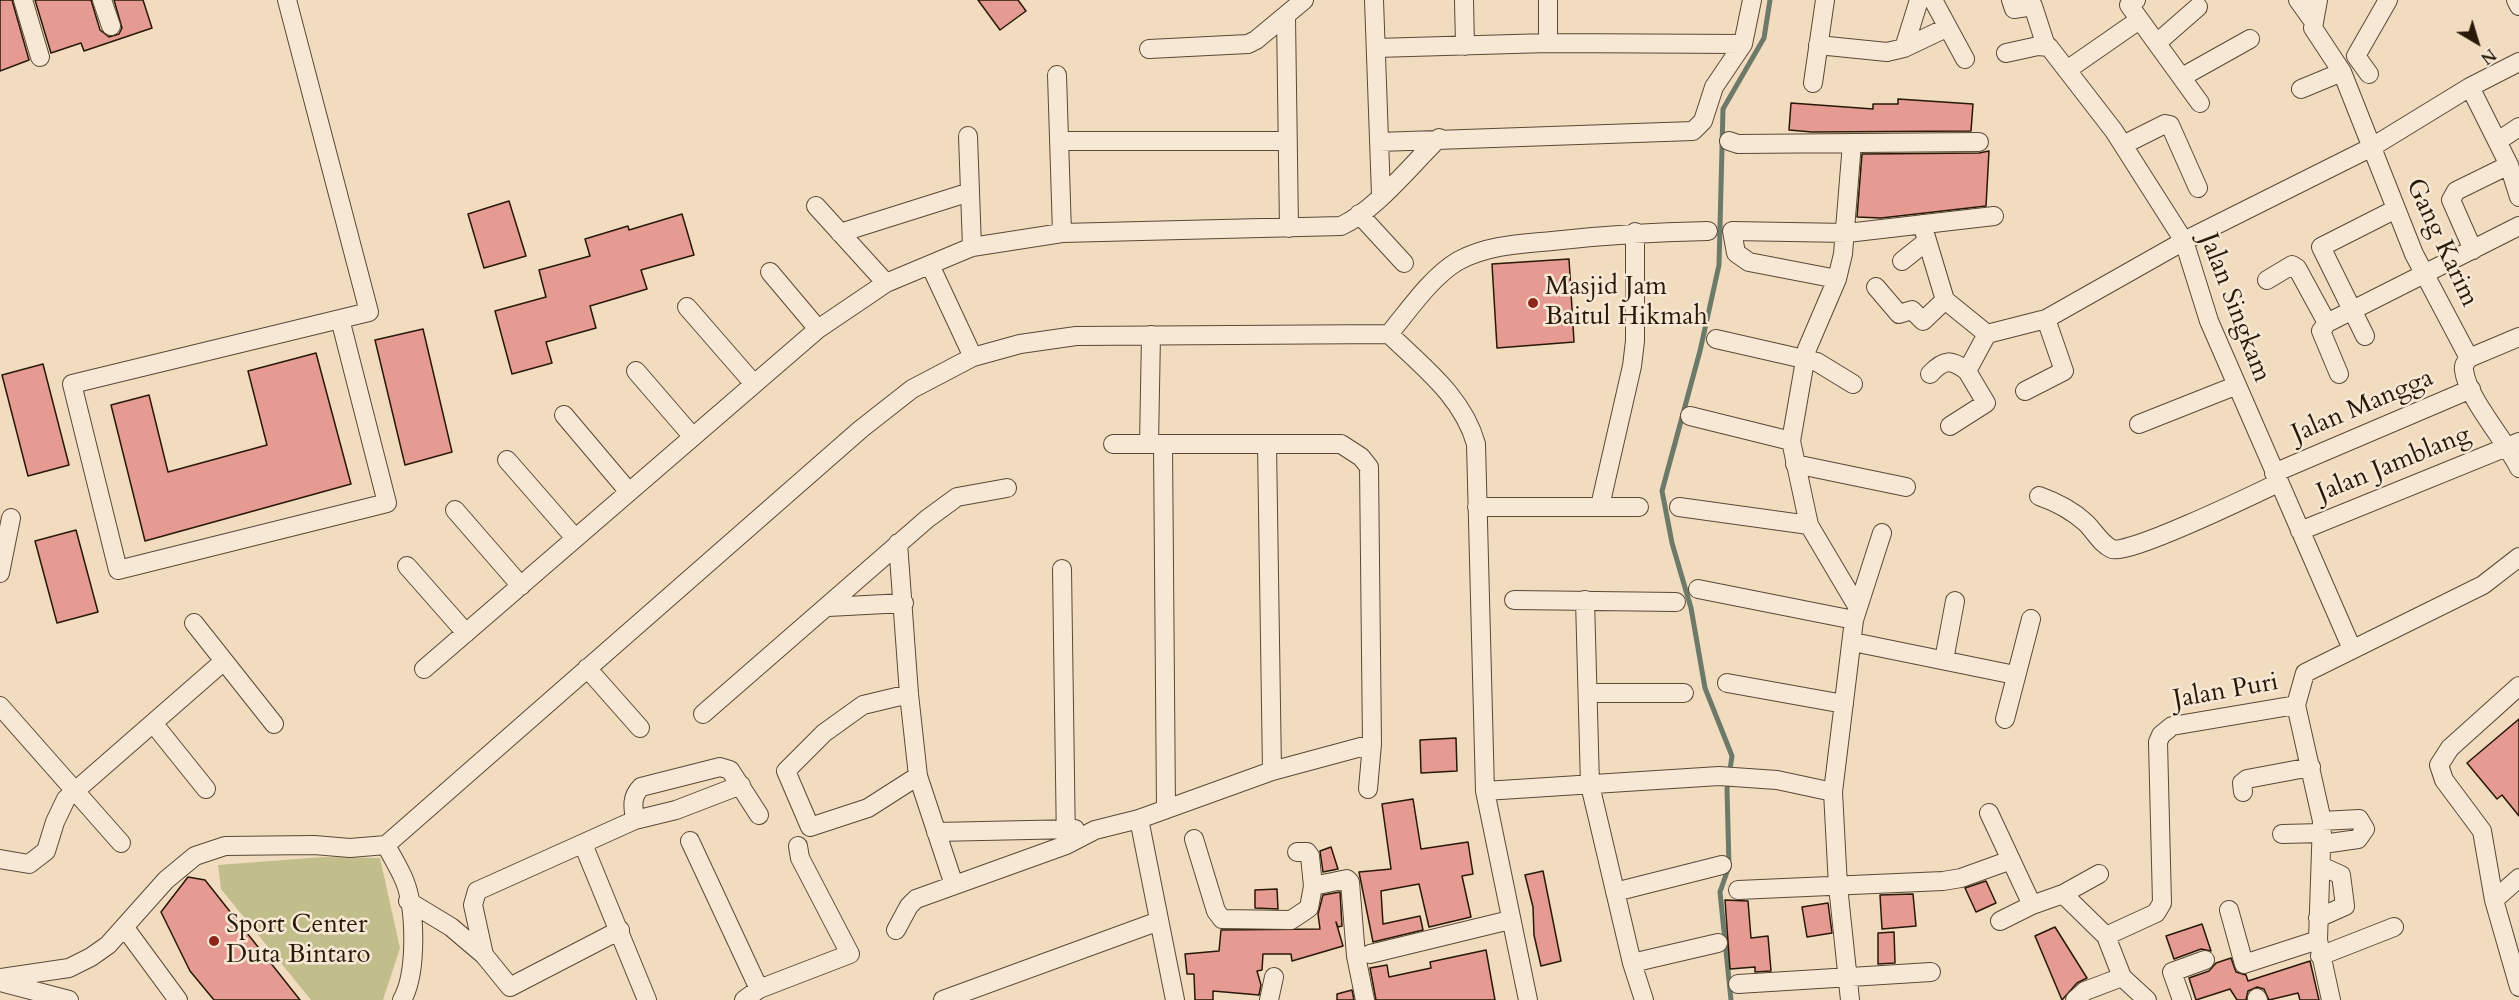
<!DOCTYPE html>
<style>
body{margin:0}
#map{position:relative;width:2519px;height:1000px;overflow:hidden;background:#f1dcbf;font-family:Cardo,serif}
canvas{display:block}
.north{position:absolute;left:2447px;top:12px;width:60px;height:60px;-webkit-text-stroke:4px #f6e8d5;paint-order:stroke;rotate:142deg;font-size:16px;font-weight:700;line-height:24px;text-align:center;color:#271807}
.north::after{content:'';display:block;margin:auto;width:21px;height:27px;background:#271807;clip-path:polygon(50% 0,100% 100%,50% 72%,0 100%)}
</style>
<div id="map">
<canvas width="2519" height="1000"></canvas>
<div class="north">N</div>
</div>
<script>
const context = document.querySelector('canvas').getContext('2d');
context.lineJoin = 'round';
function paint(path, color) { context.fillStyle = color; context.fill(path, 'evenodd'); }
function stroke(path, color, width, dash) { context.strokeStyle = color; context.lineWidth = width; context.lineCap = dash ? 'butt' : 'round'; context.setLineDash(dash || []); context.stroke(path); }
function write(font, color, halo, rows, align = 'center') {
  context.font = font + ' Cardo,serif'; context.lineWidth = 5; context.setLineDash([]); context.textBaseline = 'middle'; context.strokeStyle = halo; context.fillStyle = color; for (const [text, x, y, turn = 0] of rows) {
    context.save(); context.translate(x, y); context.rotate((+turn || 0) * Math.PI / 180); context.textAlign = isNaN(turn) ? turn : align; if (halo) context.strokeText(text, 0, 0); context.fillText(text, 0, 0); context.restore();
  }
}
paint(new Path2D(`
 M323,857L380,858L400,948L383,1000H311L221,889L218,865Z`), '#c2be8c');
stroke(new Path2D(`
 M1731,1000L1720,892L1729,866L1727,789L1732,756L1705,688L1691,608L1672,543L1662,491L1700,351L1719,265L1723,109L1764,38L1770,0`), '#6d7a6a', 5);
const building = new Path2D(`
 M0,0H12L29,60L0,71Z
 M35,0H91L100,30L109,37L119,34L122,28L114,0H143L152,28L84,51L81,43L51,53Z
 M978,0H1018L1026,11L1000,30Z
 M1898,99L1973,104L1971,131L1812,132L1789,130L1791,103L1873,109V104H1898Z
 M1989,151L1986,206L1881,218L1857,217L1862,154L1979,153Z
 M509,201L526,256L484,268L468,214Z
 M682,214L694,255L641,270L647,289L590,306L596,328L546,342L552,363L512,374L495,311L546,297L539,270L590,256L585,239L628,226L629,230Z
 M1569,259L1574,342L1497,348L1492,264Z
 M423,329L452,452L405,465L375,340Z
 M316,353L351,484L145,541L111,405L149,395L168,472L267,445L248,371Z
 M43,364L69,465L28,476L2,375Z
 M76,530L98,612L57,623L35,541Z
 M2519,719V816L2502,795L2497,799L2467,763Z
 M1456,738L1457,771L1421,773L1420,740Z
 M1413,799L1421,849L1468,842L1473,874L1462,876L1471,917L1429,927L1419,884L1381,891L1383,924L1420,916L1423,930L1373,942L1359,872L1391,869L1382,804Z
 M1331,847L1338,869L1323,872L1320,851Z
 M1543,871L1561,961L1541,966L1534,935L1533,907L1525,875Z
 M188,877L205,880L300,1000H214L190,971L161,912Z
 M1986,881L1996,903L1976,912L1965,888Z
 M1277,889L1278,909L1255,908V890Z
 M1340,892L1342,926L1338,927L1336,922L1343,946L1292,961L1291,954H1263L1262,970L1257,971L1261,985L1259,995L1213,991V1000H1195L1194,974H1187L1185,954L1219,951L1221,930L1320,929L1318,914L1323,895Z
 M1913,894L1916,926L1882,929L1880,895Z
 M1725,900L1748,901L1751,938L1768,936L1771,971L1755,972V967L1730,969Z
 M1828,903L1832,933L1807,937L1802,907Z
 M2202,924L2211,951L2201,949L2174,959L2166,936Z
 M2055,927L2087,978L2077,983L2062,1000L2035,936Z
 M1894,932L1895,963L1878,964V933Z
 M1486,950L1495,1000H1376L1370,968L1387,965L1389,977L1431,968L1430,962Z
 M2231,958L2236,972L2246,975L2248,981L2310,961L2319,1000H2300L2298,993L2269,1000L2264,989L2257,987L2248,991L2246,1000H2237L2230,989L2196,1000L2189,978L2209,971L2216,963Z
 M1352,990L1354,1000H1337V994Z`);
paint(building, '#e69b92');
stroke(building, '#271807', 1.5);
const minor = new Path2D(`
 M23,0L40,57
 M102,0L111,26
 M287,0L369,312L72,384L118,570L387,503L340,319
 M1374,0L1381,195
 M1464,0L1465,46
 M1548,0V43
 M1933,0L1965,59
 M2011,0L2014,9L2033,6L2046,46
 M2136,0L2129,5L2200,103
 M2298,0L2313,21
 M2318,0L2313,28L2342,72L2414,254L2469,358
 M2516,0L2519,6
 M1286,17L1289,228
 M2158,42L2198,7
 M1818,45L1887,52L1904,48L1946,28
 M1376,48L1548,43L1743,44
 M1904,48L1919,0
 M1149,49L1248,44L1256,40L1304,0
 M2006,53L2038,46L2049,47L2114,131L2184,241L2209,321L2352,649
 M2067,70L2139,20
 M2369,74L2356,56L2388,0
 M1057,75L1062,233
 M2182,77L2250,39
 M1813,83L1825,0
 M2470,87L2509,165L2519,197
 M2301,89L2342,72
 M968,136L972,247
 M1059,141H1287
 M1729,141L1738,144L1979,142
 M2498,141L2519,127
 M1379,142L1693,131L1703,121L1714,87L1743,44L1752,0
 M1852,143L1843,254L1837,279L1807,349L1791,441L1809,525L1857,606
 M2123,145L2165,124L2170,125L2198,188
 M816,206L886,283
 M1359,214L1404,263
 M1922,224L1945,300L1987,334L2046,319L2184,241L2372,147L2470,87L2519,62
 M840,233L970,192
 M2473,250L2451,200L2456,191L2509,165
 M1902,261L1927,241
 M930,265L973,357
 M770,272L818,329
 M1837,279L1749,262L1736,253L1732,231L1847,233L1994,216
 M2267,280L2292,265L2297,268L2327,323
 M1876,287L1899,314L1912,310L1923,321L1945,300
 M687,307L754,384
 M1389,334C1409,310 1431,277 1458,261C1487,245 1520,244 1552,241C1604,235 1655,232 1708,231
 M2365,336L2321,247L2394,210
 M2519,337L2469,358C2466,362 2463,365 2464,370C2467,398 2506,441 2519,468
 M1716,339L1817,362L1853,384
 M636,371L693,437
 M1930,374C1944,359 1951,359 1967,371
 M2339,374L2321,331L2327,323L2519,226
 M2025,391L2064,371L2046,319
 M564,415L629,492
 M1690,416L1791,441
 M2139,424L2235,386
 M1950,426L1986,403L1967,371L1987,334
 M1113,444H1341L1361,457L1369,467L1372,744L1368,789
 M1149,444L1151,335
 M1163,444L1166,809
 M1267,444L1272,771
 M507,460L575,538
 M1795,464L1906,487
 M2274,473L2471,389
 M2039,496C2056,502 2073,511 2086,523C2095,532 2101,544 2112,549C2127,556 2255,494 2278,483
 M1600,506L1632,366L1635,341V232
 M1477,507H1639
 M1679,507L1809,525
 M455,510L521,586
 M2300,531L2519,442
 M898,543L909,694L918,776L954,885
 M407,566L466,633
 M1062,569L1066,845
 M0,573L11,518
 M1698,589L1854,620
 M1514,600L1676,602
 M1585,600L1590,785L1632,963L1644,1000
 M828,607L904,603
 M194,623L274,724
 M1853,642L2015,675
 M1944,660L1955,601
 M587,668L640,728
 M424,669L818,329L886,283L972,247L1062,233L1341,226C1376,210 1411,165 1439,138
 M1727,683L1844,704
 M2519,686L2450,748L2439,765L2444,780L2482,831L2494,900L2519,987
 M1588,693H1684
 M909,694L863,705L824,733L786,771L810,827L868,808L918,776
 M0,706L121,843
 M703,714L927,519L957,497L1007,488
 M2005,719L2031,619
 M153,723L206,789
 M1485,791L1719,776L1777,780L1833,792
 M2243,792L2242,783L2247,779L2311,767
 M1989,813L2032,905L2063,894L2099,874
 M1139,819L1175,1000
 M635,820C633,807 631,797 641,787L720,767L730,770L759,815
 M2322,821L2359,819L2365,829L2358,839L2323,844
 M936,832L1075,829
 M2282,834L2322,833
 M1194,839L1216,911L1222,919L1291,920L1309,908L1313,886L1347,879L1350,882L1356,956L1365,1000
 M690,841L759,989
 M583,844L647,1000
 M386,845C392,857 400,869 405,882C416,911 417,974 402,1000
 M1297,852H1307L1310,856L1313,886
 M0,859L29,864L46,851L55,822L66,799L224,661
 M1738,890L1943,881L1961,878L2011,860
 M1615,892L1722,865
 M2063,894L2106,936
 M2494,900L2519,878
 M408,901L451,927L484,955
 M2229,910L2244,964L2318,940
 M2318,918L2345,906L2341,875L2321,866
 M2000,921L2032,905
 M125,928L178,1000
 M620,930L510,987L484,955L473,905L477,891L635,820L676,810L741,785
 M896,930L909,906L916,899L1066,845L1095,830L1139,819L1272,771L1372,744
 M1370,954L1510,920
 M2320,956L2394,927
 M1632,963L1718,943
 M0,978L69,968L91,957L108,945L166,880L195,856L225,846L314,845L350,848L386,845L861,429L912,389L973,357L1020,344L1076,336L1389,334C1423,367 1463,397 1476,444L1485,791L1528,1000
 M0,982L69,1000
 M1738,984L1931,972
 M2257,998L2258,1000
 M744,1000L759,989L850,954L800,858L798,846
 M943,1000L1159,921
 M1269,1000L1274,977
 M1850,1000L1838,886L1833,792L1854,620L1882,533
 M2075,1000L2085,991L2122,977
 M2147,1000L2122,977L2106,936L2156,913L2162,903L2158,742L2161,735L2172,726L2296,705
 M2182,1000L2172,972L2205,960
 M2331,1000L2318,940L2322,821L2296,705L2305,673L2483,585L2519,557`);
stroke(minor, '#5a4935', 20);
stroke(minor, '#f6e8d5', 18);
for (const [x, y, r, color] of [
 [1533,303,6,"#8f2418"],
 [214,941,6,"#8f2418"]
]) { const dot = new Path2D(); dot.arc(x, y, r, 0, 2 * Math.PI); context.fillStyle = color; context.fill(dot); stroke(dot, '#f6e8d5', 2); }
write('26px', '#271807', '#f6e8d5', [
 ["Gang Karim",2441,243,65],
 ["Jalan Singkam",2234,308,69],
 ["Jalan Mangga",2363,407,-23],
 ["Jalan Jamblang",2394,465,-22],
 ["Jalan Puri",2226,692,-10]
]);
write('26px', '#271807', '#f6e8d5', [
 ["Masjid Jam",1545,288],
 ["Baitul Hikmah",1545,318],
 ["Sport Center",226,926],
 ["Duta Bintaro",226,956]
], 'left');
</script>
